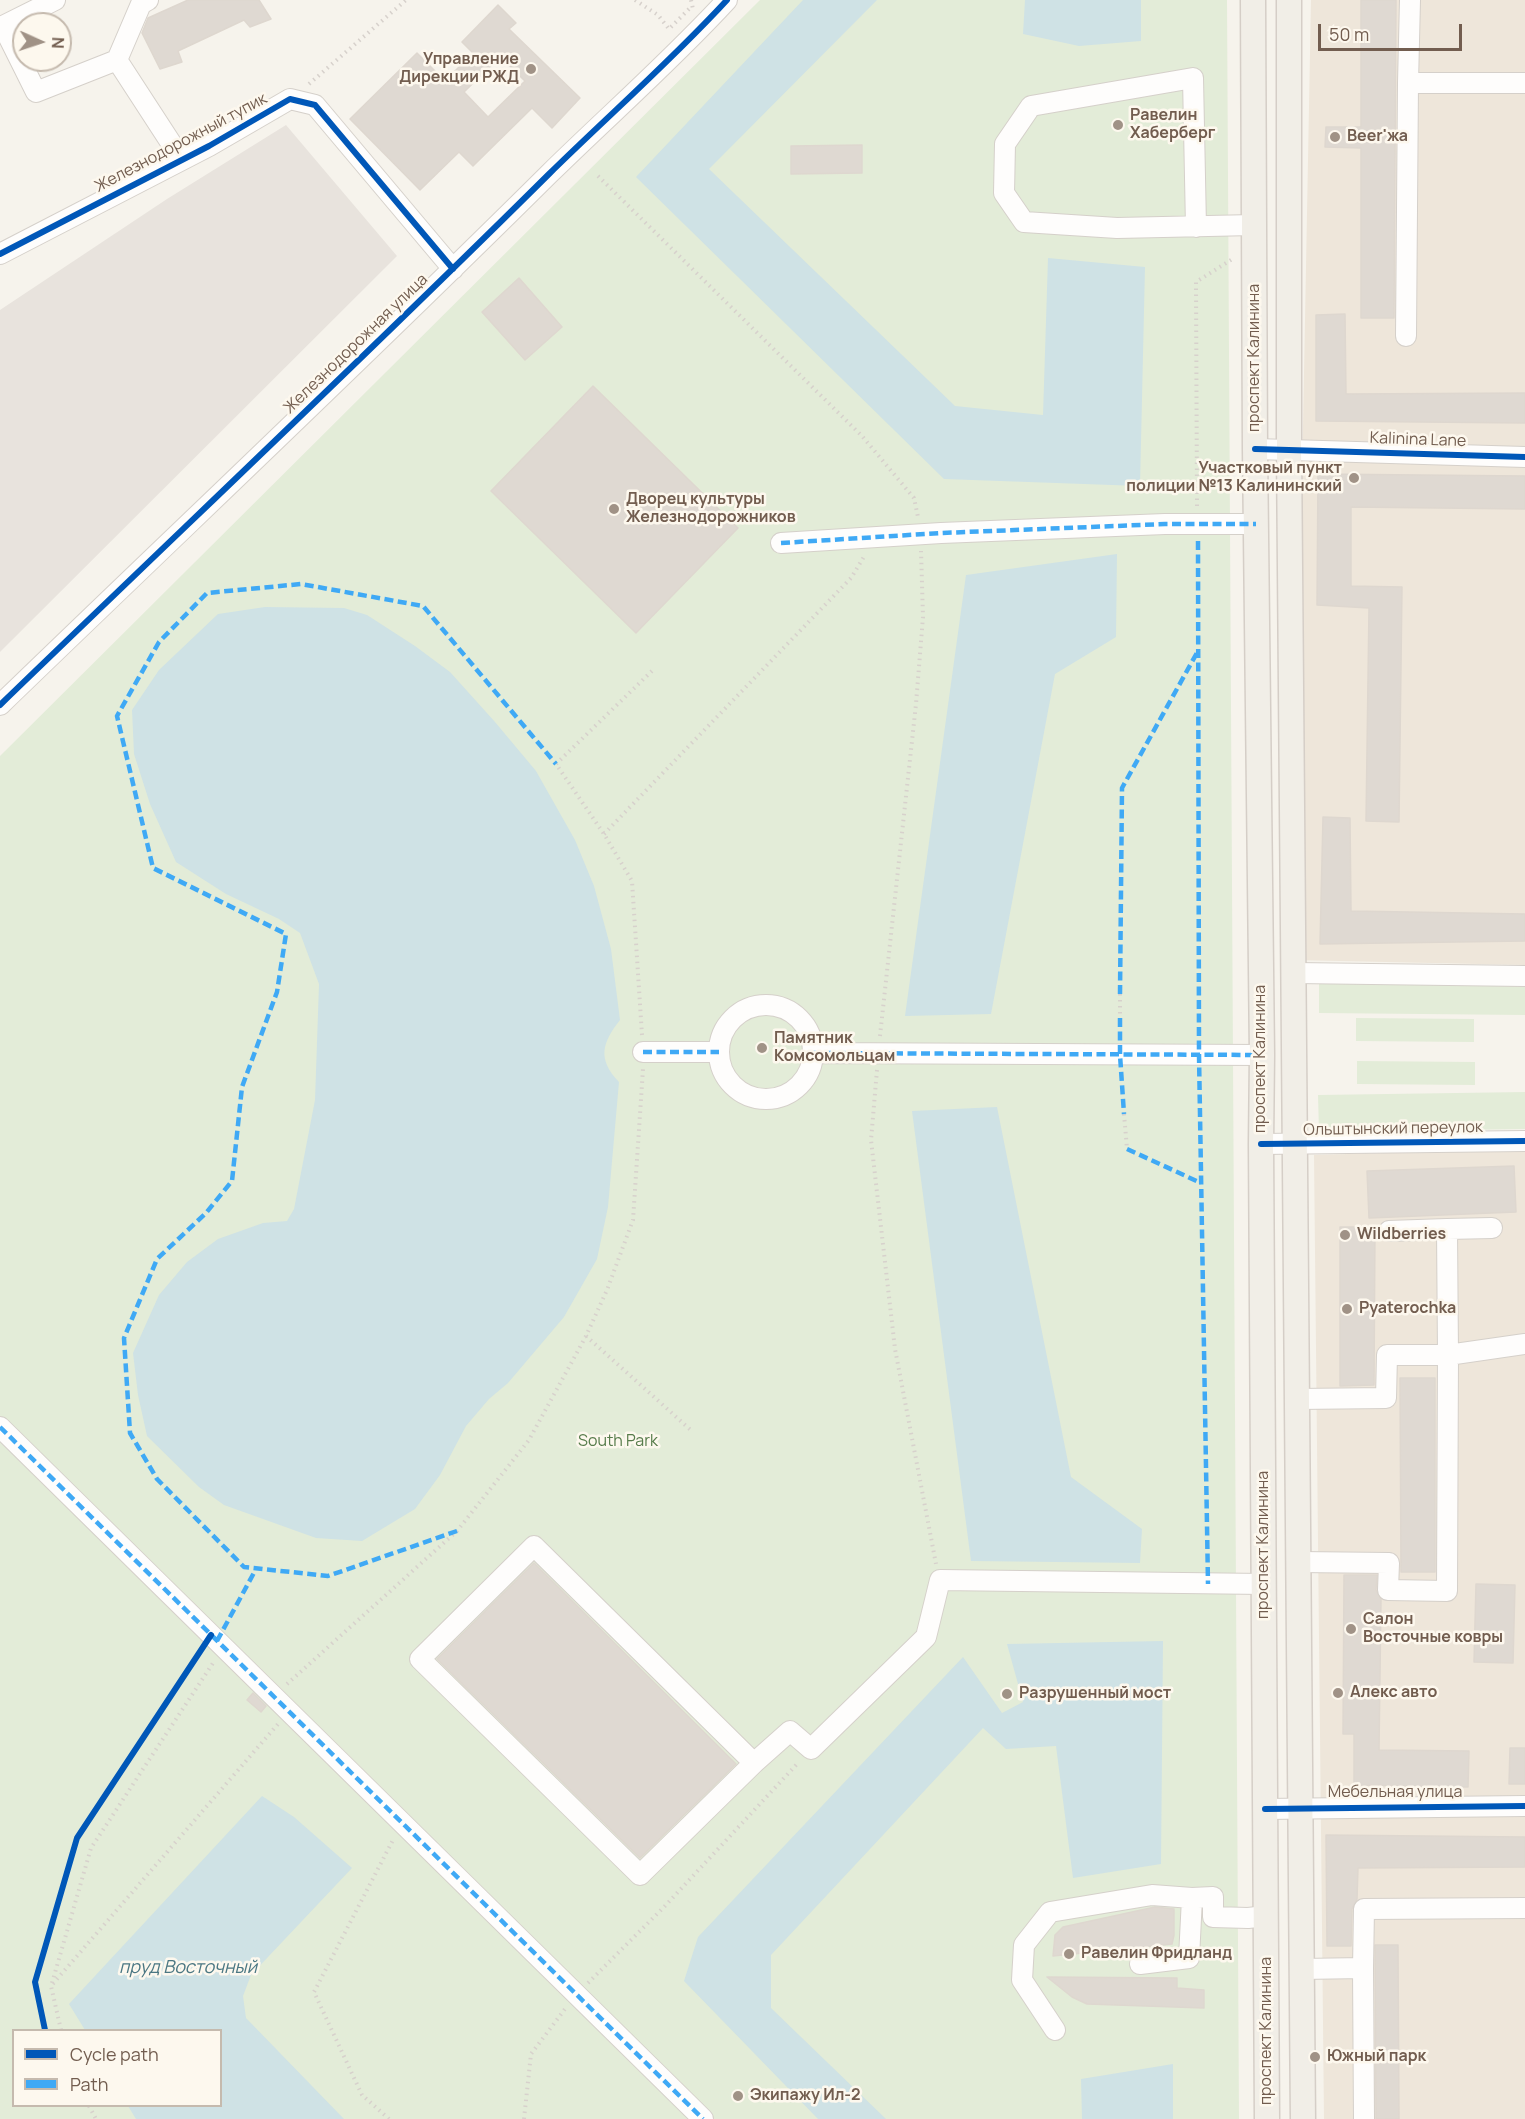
<!DOCTYPE html>
<meta charset="utf-8">
<style>
body{margin:0}
#map{position:relative;width:1525px;height:2119px;overflow:hidden;background:#f6f3ec;font-family:Manrope,sans-serif}
canvas{display:block}
.legend{position:absolute;left:12px;top:2029px;width:210px;height:78px;box-sizing:border-box;background:#fdf8ee;border:2px solid #c5baae;margin:0;padding:8px 10px;list-style:none;font-size:18px;color:#725d4f}
.legend li{display:flex;align-items:center;gap:12px;height:30px}
.legend b{width:30px;border:2px solid #c5baae}
.north{position:absolute;left:12px;top:12px;width:60px;height:60px;box-sizing:border-box;background:#fdf8ee;border:2px solid #c5baae;border-radius:50%;rotate:93deg;font-size:16px;font-weight:700;line-height:24px;text-align:center;color:#725d4f}
.north::after{content:'';display:block;margin:auto;width:21px;height:27px;background:#a09286;clip-path:polygon(50% 0,100% 100%,50% 72%,0 100%)}
.scale{position:absolute;left:1318px;top:24px;width:144px;height:27px;box-sizing:border-box;border:3px solid #725d4f;border-top:0;padding-left:8px;font-size:18px;line-height:21px;white-space:nowrap;color:#725d4f;-webkit-text-stroke:4px #fdf8ee;paint-order:stroke}
</style>
<div id="map">
<canvas width="1525" height="2119"></canvas>
<ul class="legend">
<li><b style="height:8px;background:#0057b8"></b>Cycle path</li>
<li><b style="height:8px;background:#3fa9f5"></b>Path</li>
</ul>
<div class="north">N</div>
<div class="scale">50 m</div>
</div>
<script>
const context = document.querySelector('canvas').getContext('2d');
context.lineJoin = 'round';
function paint(path, color) { context.fillStyle = color; context.fill(path, 'evenodd'); }
function stroke(path, color, width, dash) { context.strokeStyle = color; context.lineWidth = width; context.lineCap = dash ? 'butt' : 'round'; context.setLineDash(dash || []); context.stroke(path); }
function write(font, color, halo, rows, align = 'center') {
  context.font = font + ' Manrope,sans-serif'; context.lineWidth = 5; context.setLineDash([]); context.textBaseline = 'middle'; context.strokeStyle = halo; context.fillStyle = color; for (const [text, x, y, turn = 0] of rows) {
    context.save(); context.translate(x, y); context.rotate((+turn || 0) * Math.PI / 180); context.textAlign = isNaN(turn) ? turn : align; if (halo) context.strokeText(text, 0, 0); context.fillText(text, 0, 0); context.restore();
  }
}
paint(new Path2D(`
 M1311,0H1525V965L1293,960Z
 M1525,1149V2119H1324L1314,1155Z`), '#eee6da');
paint(new Path2D(`
 M286,125L397,256L0,652V310L167,199Z`), '#e8e3dd');
paint(new Path2D(`
 M760,0H1227L1239,2119H0V756ZM14,2030H220V2106H14Z
 M1319,978L1525,980V1015L1319,1013Z
 M1356,1018L1474,1019V1042L1356,1041Z
 M1357,1061L1475,1062V1085L1357,1084Z
 M1525,1092V1129L1319,1132L1318,1095Z`), '#e3ecd8');
paint(new Path2D(`
 M803,0H877L709,169L955,406L1043,415L1048,258L1145,267L1140,486L944,479L636,177Z
 M1025,0H1141V41L1079,46L1023,34Z
 M1117,554L1116,637L1055,674L991,1014L905,1016L966,575Z
 M265,607L344,608L367,615L415,646L450,672L495,722L536,771L575,840L594,886L611,949L620,1020C602,1043 597,1059 619,1082L608,1207L597,1259L564,1317L508,1383L489,1399L466,1426L440,1475L415,1509L362,1541L316,1538L224,1505L199,1487L147,1436L138,1395L133,1353L159,1295L187,1262L218,1239L263,1223L287,1221L294,1209L315,1100L319,984L300,933L279,919L226,894L176,862L150,804L134,754L132,710L159,670L218,614Z
 M997,1107L1071,1477L1142,1529L1140,1563L971,1561L912,1111Z
 M1163,1641L1161,1864L1073,1878L1056,1746L1006,1749L983,1728L771,1955V2008L886,2119H818L684,1981L698,1937L963,1657L1002,1713L1023,1702L1007,1644Z
 M262,1796L294,1817L352,1868L251,1975L243,1996L246,2018L344,2119H136L128,2106H220V2030H85L69,2004Z
 M1173,2064V2119H1082L1081,2079Z`), '#cfe2e5');
const building = new Path2D(`
 M188,0H259L271,19L250,27L244,20L178,51L182,62L160,69L142,33L148,18Z
 M1361,0H1396L1394,318H1361V148L1325,147L1326,127H1361Z
 M498,5L516,23L509,29L580,98L552,128L532,108L473,166L459,152L420,190L350,119L417,53L445,81L473,53L462,42ZM500,57L525,81L488,117L464,92Z
 M862,145V173L791,174V146Z
 M519,278L562,327L525,360L482,312Z
 M1345,314L1346,394L1525,393V423L1316,421V315Z
 M593,386L738,528L636,633L491,491Z
 M1318,474L1525,476V509L1351,507V586L1402,587L1399,822L1366,821L1369,608L1317,605Z
 M1323,817L1350,818L1351,911L1525,914V941L1320,944Z
 M1514,1166L1516,1212L1369,1218L1367,1171Z
 M1340,1227H1375L1374,1385L1340,1386Z
 M1400,1378H1435V1572H1401Z
 M534,1563L736,1764L640,1858L437,1659Z
 M1344,1575H1377L1376,1590L1381,1599L1379,1750L1469,1751L1468,1787L1354,1785V1734H1343Z
 M1476,1584L1515,1585L1513,1663L1474,1662Z
 M253,1693L266,1706L261,1712L247,1700Z
 M1510,1748H1525V1784H1509Z
 M1326,1835L1525,1837V1867L1358,1868L1357,1899L1352,1909L1351,1946H1327Z
 M1155,1907L1174,1909V1935L1172,1944L1053,1956L1055,1935L1063,1927Z
 M1375,1945H1398L1399,2119H1376Z
 M1047,1977L1177,1978V1988L1204,1990V2008L1087,2004L1072,1997Z`);
paint(building, '#dfd9d2');
stroke(building, '#ded7cf', 1.5);
const minor = new Path2D(`
 M55,0L3,26L36,92L117,60
 M148,0L141,4L117,60L182,160
 M1408,83L1410,0
 M1196,227L1193,78L1031,106L1005,144L1004,193L1024,222L1117,228L1254,225
 M0,254L209,146L290,99L315,105L453,269
 M1406,336L1408,83H1525
 M1255,449L1525,457
 M781,543L941,533L1165,524H1256
 M0,705C183,528 368,354 549,174C608,116 671,61 727,0
 M1295,973L1525,976
 M719 1052a47 47 0 1 1 94 0a47 47 0 1 1-94 0Z
 M643,1052H719
 M813,1053L1262,1055
 M1261,1144L1525,1141
 M1447,1229L1492,1228
 M1389,1231L1447,1229L1448,1355L1525,1344
 M1298,1399L1386,1398L1387,1355H1448L1447,1591L1388,1590L1389,1563L1299,1562
 M0,1427L703,2119
 M754,1763L534,1546L420,1659L640,1875L754,1763L790,1731L811,1749L926,1637L940,1580L1264,1584
 M1265,1809L1525,1806
 M1140,1964L1189,1958L1192,1898L1213,1897V1917L1248,1918L1266,1916
 M1363,1968L1364,1909L1525,1908
 M1302,1969L1363,1968L1364,2119
 M1055,2030L1022,1980L1024,1945L1050,1912L1152,1895L1192,1898`);
const major = new Path2D(`
 M1253,0L1255,449L1262,1055L1261,1144L1267,2119
 M1289,0V449L1303,2119`);
stroke(minor, '#d5d0ca', 22);
stroke(major, '#d5cec7', 27);
stroke(new Path2D(`
 M635,0L658,15L669,29L689,9
 M691,0L693,9
 M309,84L406,0
 M598,176L862,436L914,498L918,517
 M1197,506L1196,282L1234,258
 M604,834L851,578L865,555
 M1120,994V1018
 M642,1035L632,881L604,834L556,764L655,668
 M880,1036L916,704L923,617L921,551
 M877,1070L871,1140L895,1349L936,1564
 M1124,1114L1127,1149
 M586,1336L693,1432
 M287,1684L457,1531L529,1440L586,1336L607,1290L633,1220L643,1069
 M52,1983L91,1848L213,1663
 M588,1983L665,1906L798,1763
 M61,2030L51,1986L278,1724
 M89,2106L96,2119
 M389,2119L362,2095L314,1992L394,1838
 M524,2119L531,2054L565,2009`), '#d7d1cc', 4, [1.5, 4.5]);
stroke(minor, '#fefdfc', 20);
stroke(major, '#f1eee7', 24);
stroke(new Path2D(`
 M1198,541L1199,1055L1208,1584
 M781,543L941,533L1165,524H1256
 M1120,994L1122,788L1198,651
 M1120,1018V1055L1124,1114
 M643,1052H719
 M813,1053L1262,1055
 M1127,1149L1201,1183
 M0,1427L703,2119
 M457,1531L328,1576L244,1567L157,1479L130,1433L124,1338L157,1259L206,1213L232,1181L242,1087L277,992L286,934L153,868L117,716L159,642L207,593L301,584L423,606L556,764
 M217,1641L256,1569`), '#3fa9f5', 4.5, [9, 4.5]);
stroke(new Path2D(`
 M0,254L209,146L290,99L315,105L453,269
 M1255,449L1525,457
 M0,705C183,528 368,354 549,174C608,116 671,61 727,0
 M1261,1144L1525,1141
 M1265,1809L1525,1806
 M45,2030L35,1982L77,1838L211,1635`), '#0057b8', 6);
for (const [x, y, r, color] of [
 [531,69,6,"#a09286"],
 [1118,125,6,"#a09286"],
 [1335,137,6,"#a09286"],
 [1354,478,6,"#a09286"],
 [614,509,6,"#a09286"],
 [762,1048,6,"#a09286"],
 [1345,1235,6,"#a09286"],
 [1347,1309,6,"#a09286"],
 [1351,1629,6,"#a09286"],
 [1338,1693,6,"#a09286"],
 [1007,1694,6,"#a09286"],
 [1069,1954,6,"#a09286"],
 [1315,2057,6,"#a09286"],
 [738,2096,6,"#a09286"]
]) { const dot = new Path2D(); dot.arc(x, y, r, 0, 2 * Math.PI); context.fillStyle = color; context.fill(dot); stroke(dot, '#fdf8ee', 2); }
write('bold 16px', '#725d4f', '#fdf8ee', [
 ["Управление",519,60,"right"],
 ["Дирекции РЖД",519,78,"right"],
 ["Равелин",1130,116],
 ["Хаберберг",1130,134],
 ["Beer'жа",1347,137],
 ["Участковый пункт",1342,469,"right"],
 ["полиции №13 Калининский",1342,487,"right"],
 ["Дворец культуры",626,500],
 ["Железнодорожников",626,518],
 ["Памятник",774,1039],
 ["Комсомольцам",774,1057],
 ["Wildberries",1357,1235],
 ["Pyaterochka",1359,1309],
 ["Салон",1363,1620],
 ["Восточные ковры",1363,1638],
 ["Алекс авто",1350,1693],
 ["Разрушенный мост",1019,1694],
 ["Равелин Фридланд",1081,1954],
 ["Южный парк",1327,2057],
 ["Экипажу Ил-2",750,2096]
], 'left');
write('16px', '#725d4f', '#fdf8ee', [
 ["Железнодорожный тупик",181,143,-28],
 ["Железнодорожная улица",356,344,-44],
 ["проспект Калинина",1255,358,-90],
 ["Kalinina Lane",1418,440,2],
 ["проспект Калинина",1261,1059,-90],
 ["Ольштынский переулок",1393,1129,-1],
 ["проспект Калинина",1264,1545,-90],
 ["Мебельная улица",1395,1793],
 ["проспект Калинина",1267,2031,-90]
]);
write('16px', '#577c4b', '#fdf8ee', [
 ["South Park",618,1442]
]);
write('italic 18px', '#4b7783', '#fdf8ee', [
 ["пруд Восточный",188,1968]
]);
</script>
